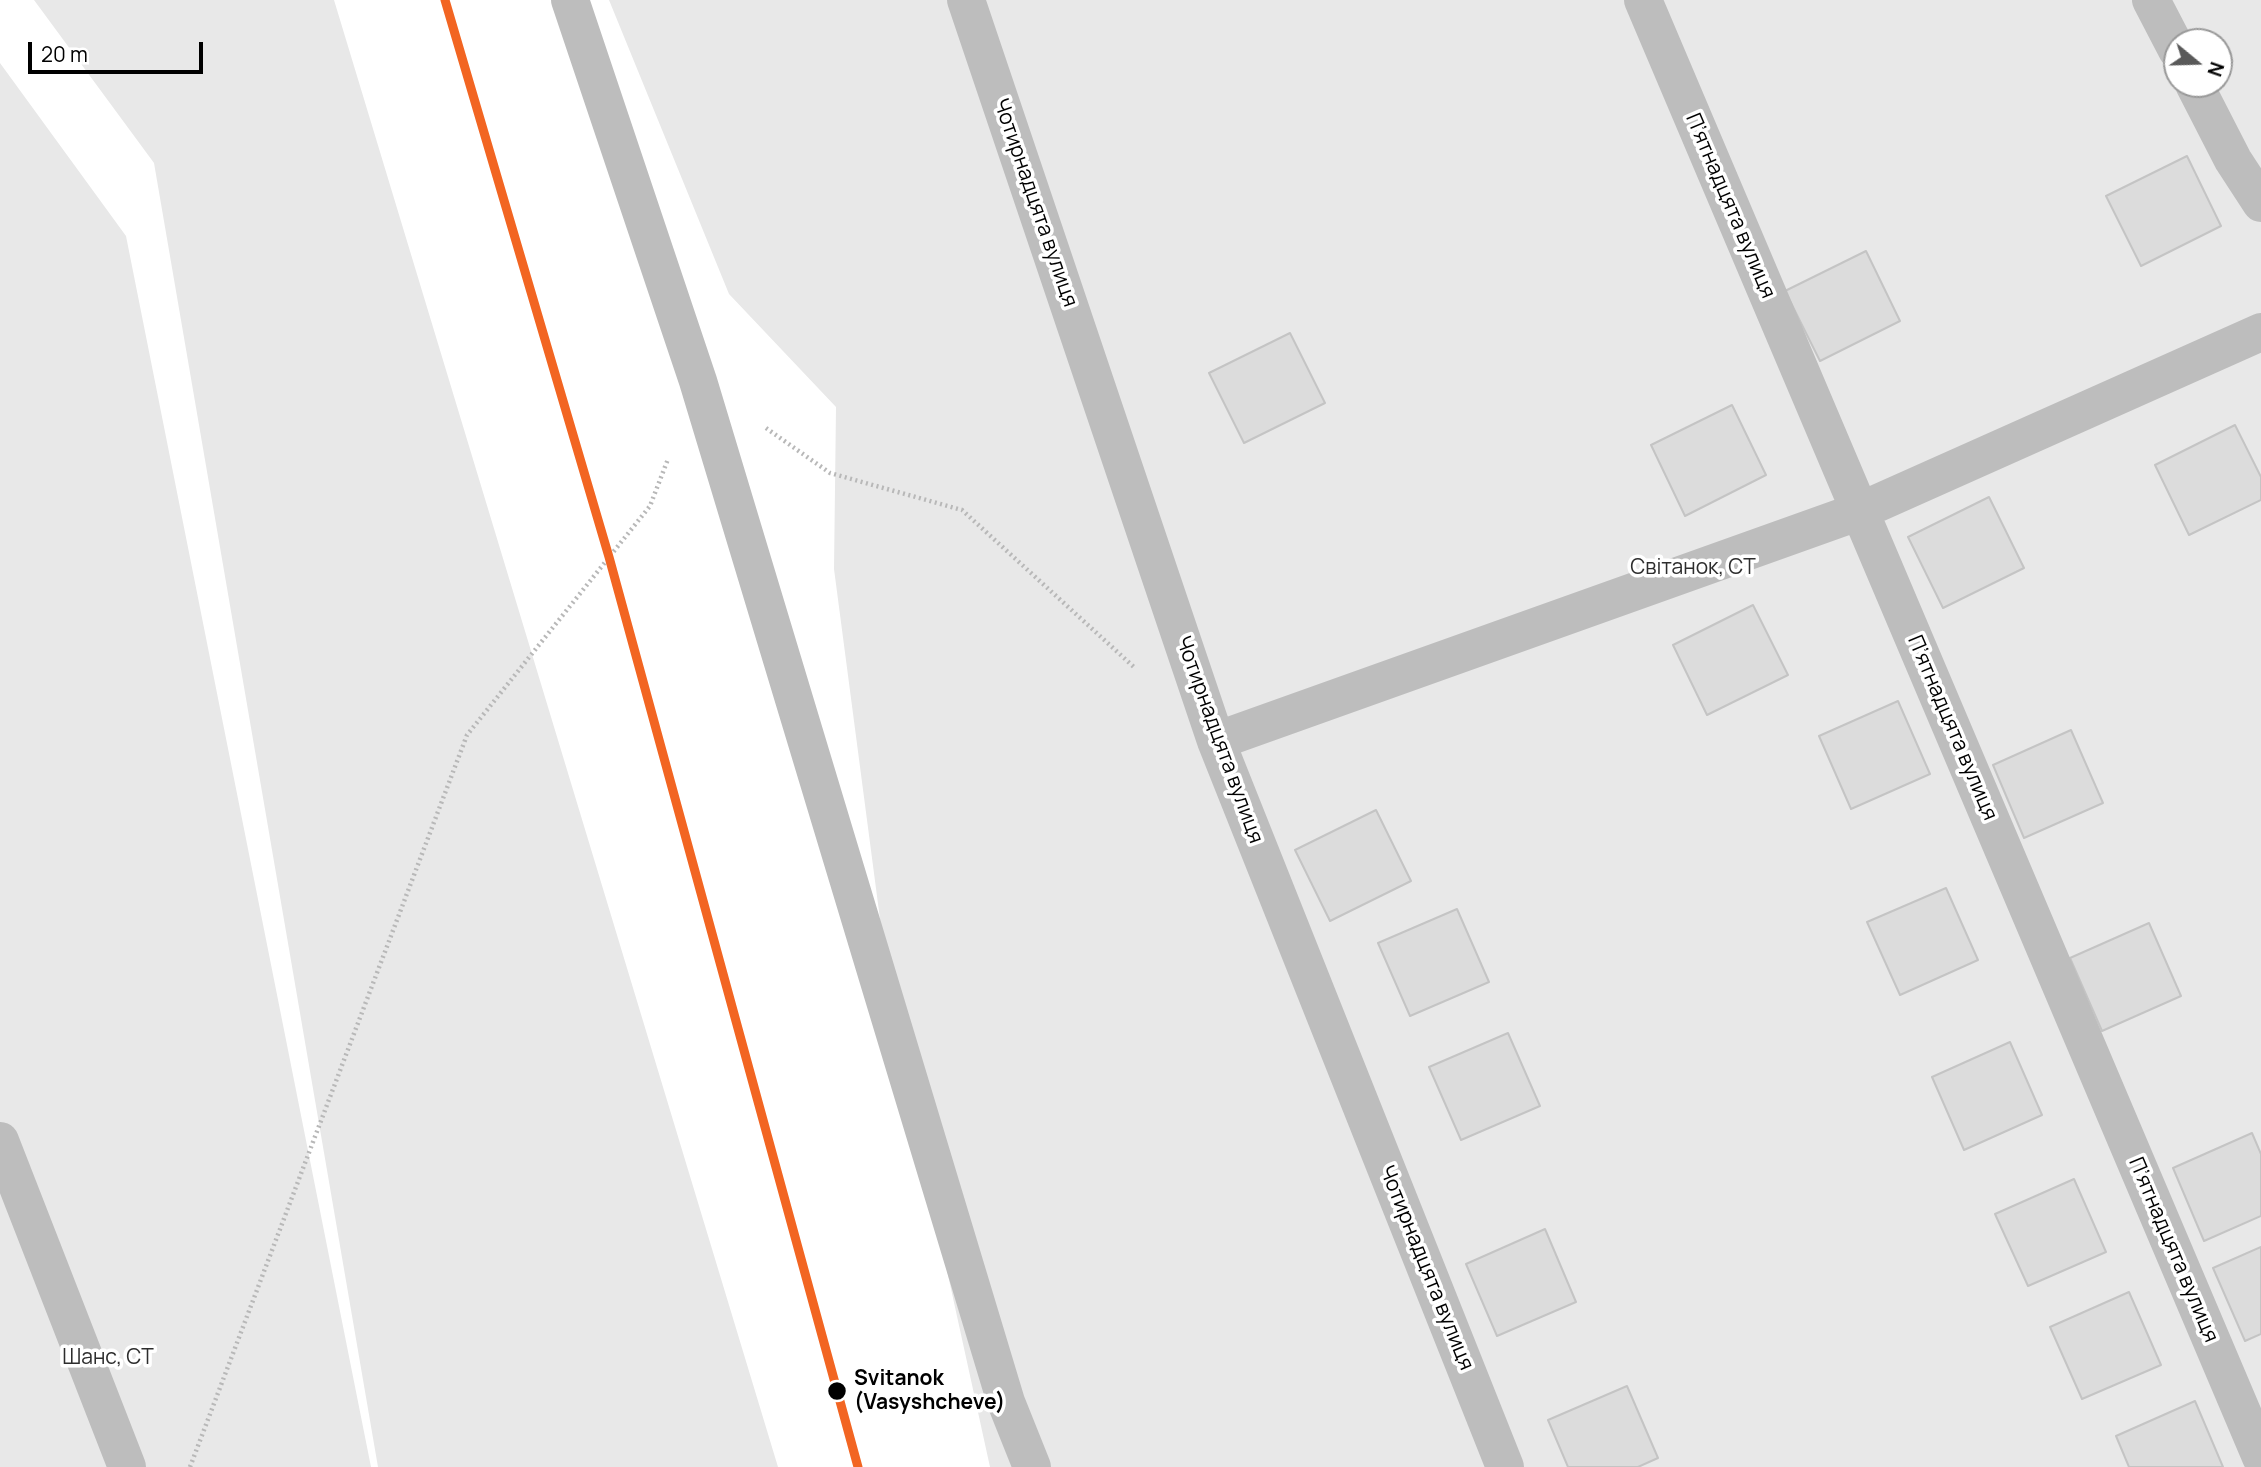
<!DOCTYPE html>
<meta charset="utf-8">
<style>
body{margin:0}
#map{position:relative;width:2261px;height:1467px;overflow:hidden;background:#fff;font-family:Manrope,sans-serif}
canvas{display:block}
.north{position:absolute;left:2163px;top:28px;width:70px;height:70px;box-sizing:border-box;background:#fff;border:2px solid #999;border-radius:50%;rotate:109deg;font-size:19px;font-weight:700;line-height:28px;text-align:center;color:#000}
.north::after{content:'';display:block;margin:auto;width:24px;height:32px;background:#595959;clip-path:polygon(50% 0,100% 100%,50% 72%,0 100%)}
.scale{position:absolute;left:28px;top:42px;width:175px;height:32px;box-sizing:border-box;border:4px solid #000;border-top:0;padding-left:9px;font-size:21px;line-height:24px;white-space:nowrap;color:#000;-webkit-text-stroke:5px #fff;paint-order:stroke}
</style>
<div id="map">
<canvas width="2261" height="1467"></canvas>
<div class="north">N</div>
<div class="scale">20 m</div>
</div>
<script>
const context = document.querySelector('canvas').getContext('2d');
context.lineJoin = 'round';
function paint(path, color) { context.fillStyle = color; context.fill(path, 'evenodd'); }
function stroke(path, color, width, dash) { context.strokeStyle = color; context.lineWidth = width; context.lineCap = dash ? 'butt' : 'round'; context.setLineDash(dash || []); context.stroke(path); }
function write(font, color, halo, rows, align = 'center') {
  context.font = font + ' Manrope,sans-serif'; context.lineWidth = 7; context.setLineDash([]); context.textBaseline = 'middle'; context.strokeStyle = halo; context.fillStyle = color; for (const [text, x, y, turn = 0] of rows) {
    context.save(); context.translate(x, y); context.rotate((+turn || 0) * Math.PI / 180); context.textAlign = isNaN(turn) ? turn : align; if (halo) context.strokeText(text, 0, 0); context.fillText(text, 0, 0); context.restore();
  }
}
paint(new Path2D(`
 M34,0H334L778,1467H378L154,163Z
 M609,0H2261V1467H990L895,1033L834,569L836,407L729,294ZM2177,42H2219V84H2177Z
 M0,63L126,236L371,1467H0Z`), '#e8e8e8');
const building = new Path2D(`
 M2187,156L2221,226L2141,266L2106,196Z
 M1866,251L1900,321L1820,361L1785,291Z
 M1290,333L1325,403L1244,443L1209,373Z
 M1732,405L1766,475L1685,516L1651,445Z
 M2235,425L2261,477V500L2189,535L2155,465Z
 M1989,497L2024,568L1943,608L1908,537Z
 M1753,605L1788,675L1707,715L1673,645Z
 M1898,701L1930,774L1851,809L1819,736Z
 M2071,730L2103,803L2024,838L1993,765Z
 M1376,810L1411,881L1330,921L1295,850Z
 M1946,888L1978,960L1900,995L1867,922Z
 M1457,909L1489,982L1410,1016L1378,943Z
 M2149,923L2181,996L2102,1031L2070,958Z
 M1508,1033L1540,1106L1461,1140L1429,1067Z
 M2010,1042L2042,1115L1964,1150L1932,1077Z
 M2252,1133L2261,1154V1216L2204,1241L2173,1168Z
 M2074,1179L2106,1252L2028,1286L1995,1214Z
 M1545,1229L1576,1302L1497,1336L1466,1264Z
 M2261,1247V1334L2245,1341L2213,1268Z
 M2129,1292L2161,1365L2082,1399L2050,1327Z
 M1627,1386L1658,1458L1638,1467H1568L1548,1420Z
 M2195,1401L2223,1467H2129L2116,1436Z`);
paint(building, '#dcdcdc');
stroke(building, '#c4c4c4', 2);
stroke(new Path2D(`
 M766,428L830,473L962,510L1135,668
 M190,1467L467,735L650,506L668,459`), '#b8b8b8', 4.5, [2, 3.5]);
stroke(new Path2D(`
 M570,0L698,381L1006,1402L1032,1467
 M966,0L1216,741L1505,1467
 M1643,0L2261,1457
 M2151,0L2177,50
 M2194,84L2233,160L2261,203
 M1216,741L1860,511L2261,332
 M0,1141L127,1467`), '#bdbdbd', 38);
stroke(new Path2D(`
 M445,0L609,557L858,1467`), '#f26522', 9);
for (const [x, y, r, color] of [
 [837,1391,10,"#000"]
]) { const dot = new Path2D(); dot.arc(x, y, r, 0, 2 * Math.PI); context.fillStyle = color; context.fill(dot); stroke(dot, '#fff', 2.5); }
write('21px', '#000', '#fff', [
 ["Чотирнадцята вулиця",1035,203,71],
 ["П’ятнадцята вулиця",1730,206,67],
 ["П’ятнадцята вулиця",1952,728,67],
 ["Чотирнадцята вулиця",1219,740,70],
 ["П’ятнадцята вулиця",2173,1250,67],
 ["Чотирнадцята вулиця",1426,1268,68]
]);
write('21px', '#2d2d2d', '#fff', [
 ["Світанок, СТ",1693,568],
 ["Шанс, СТ",108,1358]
]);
write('bold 21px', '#000', '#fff', [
 ["Svitanok",854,1379],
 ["(Vasyshcheve)",854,1403]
], 'left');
</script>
